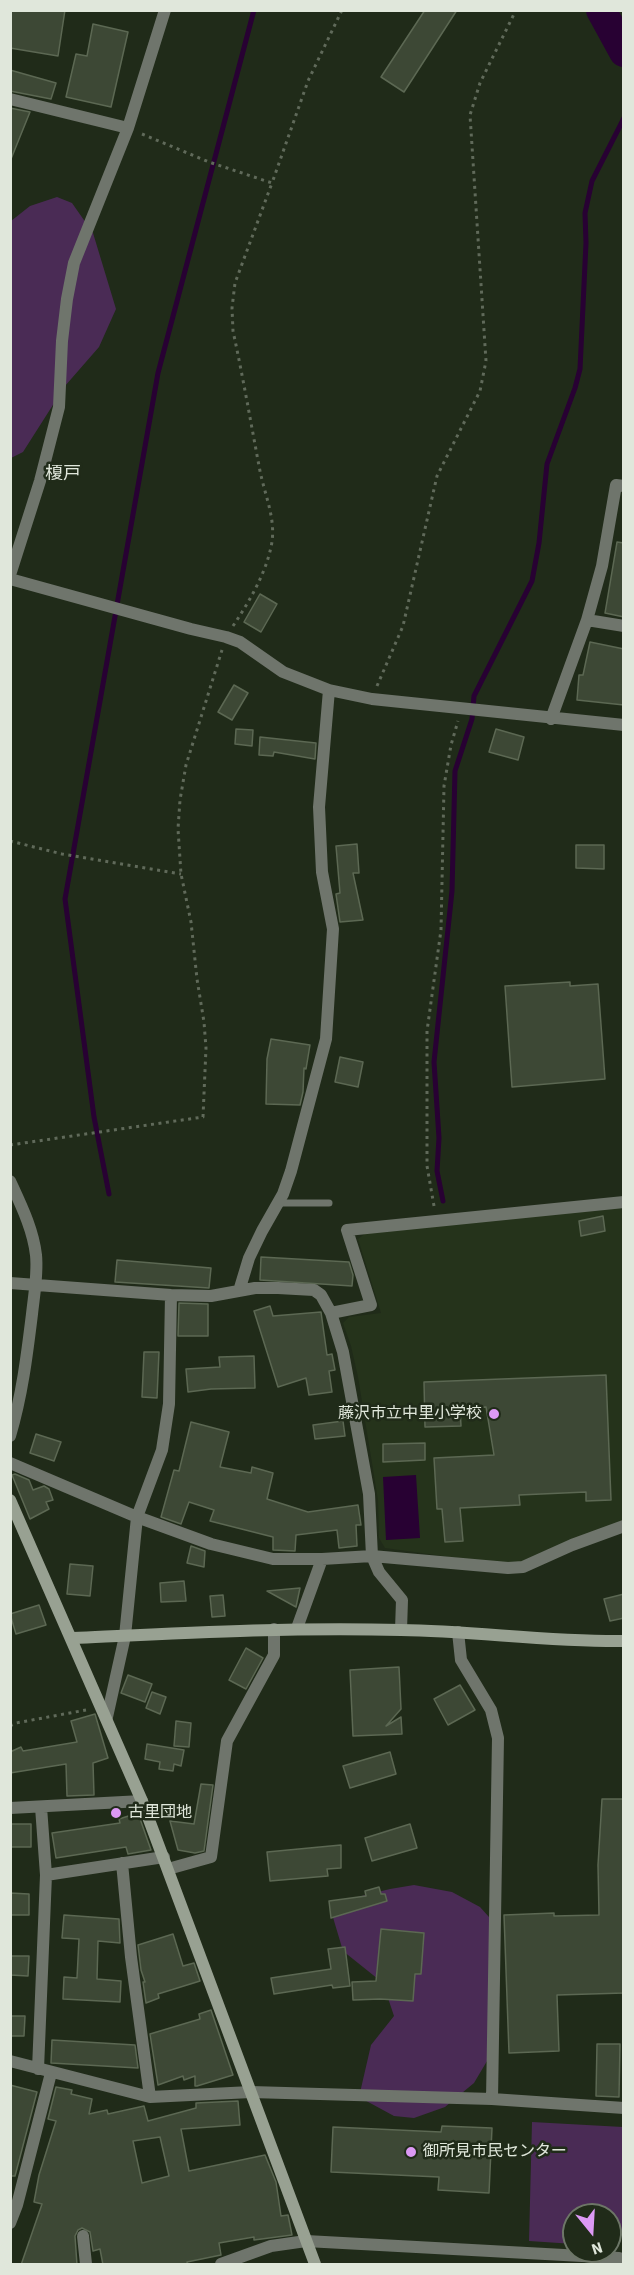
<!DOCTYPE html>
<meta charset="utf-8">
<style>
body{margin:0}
#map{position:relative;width:634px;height:2275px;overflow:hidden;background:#202b19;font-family:"Source Sans 3",sans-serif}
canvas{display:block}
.frame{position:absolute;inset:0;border:12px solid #e0e7db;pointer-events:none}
.north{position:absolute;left:562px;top:2203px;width:60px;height:60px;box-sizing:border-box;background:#202b19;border:2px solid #6d7667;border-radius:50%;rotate:162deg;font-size:16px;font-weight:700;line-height:24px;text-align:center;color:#e0e7db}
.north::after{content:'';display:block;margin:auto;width:21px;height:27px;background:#dc99f4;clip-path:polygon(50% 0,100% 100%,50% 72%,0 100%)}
</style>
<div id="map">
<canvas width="634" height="2275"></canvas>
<div class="frame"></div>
<div class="north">N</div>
</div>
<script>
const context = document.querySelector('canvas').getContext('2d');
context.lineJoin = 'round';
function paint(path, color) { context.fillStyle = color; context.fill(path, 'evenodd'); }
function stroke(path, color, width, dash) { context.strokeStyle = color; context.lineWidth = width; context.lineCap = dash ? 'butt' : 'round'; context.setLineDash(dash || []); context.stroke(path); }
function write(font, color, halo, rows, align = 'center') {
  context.font = font + ' "Source Sans 3","Noto Sans JP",sans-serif'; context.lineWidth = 5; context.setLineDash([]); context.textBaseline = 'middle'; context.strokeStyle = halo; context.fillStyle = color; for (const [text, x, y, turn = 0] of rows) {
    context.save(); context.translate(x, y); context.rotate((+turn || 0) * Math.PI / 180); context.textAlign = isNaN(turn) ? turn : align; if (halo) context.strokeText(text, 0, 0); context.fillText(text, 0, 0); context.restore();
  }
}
paint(new Path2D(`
 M620,1207L624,1213L623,1521L521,1563L509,1565L385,1548L379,1538L378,1500L358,1377L351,1346L343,1323L349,1317L381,1313L358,1239L366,1233Z`), '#25331b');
paint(new Path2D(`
 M57,197L72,203L93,233L116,309L99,347L65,386L23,452L11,458V221L30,206Z
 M414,1885L452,1892L480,1907L498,1927L490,2056L474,2083L445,2107L414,2118L394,2116L359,2097L371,2045L394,2016L383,1983L343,1951L329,1904L390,1889Z
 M532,2122L623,2127V2230L610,2245V2215H574V2244L529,2241Z`), '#4a2b55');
paint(new Path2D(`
 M416,1475L420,1538L386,1540L383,1477Z`), '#280133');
stroke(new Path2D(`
 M109,1194L94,1117L65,899L158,373L254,10
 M443,1201L437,1171L439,1138L434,1062L452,891L455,771L472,719L474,696L532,581L539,543L547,464L575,388L580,369L586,243L585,213L592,181L624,118`), '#280133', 5);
stroke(new Path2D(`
 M601,10L624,52`), '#280133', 30);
const building = new Path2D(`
 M10,10H65L58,56L10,48Z
 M425,10H457L404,92L381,77Z
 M93,24L128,32L111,107L66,97L76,54L87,56Z
 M10,70L56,83L51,99L10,91Z
 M10,108L30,112L11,159H10Z
 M617,542L624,543V617L605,613Z
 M260,594L277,604L261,632L244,622Z
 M590,642L624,649V705L577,700L579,675H583Z
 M234,685L248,693L232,720L218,712Z
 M236,729L253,730L252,746L235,744Z
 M496,729L524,737L518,760L489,752Z
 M260,737L316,743L315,759L274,752L273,756L259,755Z
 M357,844L359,873H353L363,920L340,922L336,894L340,893L336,846Z
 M576,845H604V869L576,868Z
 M570,982V986L598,984L605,1079L512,1087L505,986Z
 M271,1039L310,1045L306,1069L304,1068L303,1092L300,1105L266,1104L267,1059Z
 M340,1057L363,1062L358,1087L335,1082Z
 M603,1216L605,1231L581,1236L579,1221Z
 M261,1257L349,1262L353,1275L352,1286L260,1280Z
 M117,1260L211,1268L209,1288L115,1282Z
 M179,1303L208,1304V1336H178Z
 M270,1306L273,1316L321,1312L327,1355L332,1354L335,1370L329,1371L332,1392L309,1395L306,1378L278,1387L254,1311Z
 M144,1352H159L157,1398L142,1397Z
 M254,1356L255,1388L211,1389L188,1392L186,1369L220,1367L219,1357Z
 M606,1375L611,1500L586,1501V1492L519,1495L520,1505L460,1508L463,1541L445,1542L442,1509H437L434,1458L494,1455L486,1407L460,1408L461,1426L425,1427L424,1382Z
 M343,1421L345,1436L315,1439L313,1425Z
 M191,1422L229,1432L220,1467L251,1473L252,1467L273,1473L267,1499L308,1512L358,1505L361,1525H356L357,1546L339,1548L337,1530L296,1535L295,1551L273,1550V1537L210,1521L214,1510L189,1502L181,1524L161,1517L174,1470L179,1471Z
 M36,1434L61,1442L54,1461L30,1453Z
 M425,1443V1460L383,1462V1444Z
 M15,1474L29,1480L33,1490L44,1486L49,1489L53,1500L46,1502L49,1509L30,1519L12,1475Z
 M191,1546L205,1551L204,1567L187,1563Z
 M70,1564L93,1566L90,1596L67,1594Z
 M184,1581L186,1601L161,1602L160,1583Z
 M300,1588L296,1607L267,1591Z
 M624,1594V1618L610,1621L604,1599Z
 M223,1595L225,1616L212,1617L210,1596Z
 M39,1605L46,1625L16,1634L10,1614Z
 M246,1648L263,1658L246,1689L229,1680Z
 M399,1667L401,1709L386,1726L401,1717L402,1734L353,1736L350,1670Z
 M128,1675L152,1684L145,1702L121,1693Z
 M460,1685L475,1710L448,1725L434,1699Z
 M152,1692L166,1697L160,1714L146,1708Z
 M95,1714L108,1758L93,1763L94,1795L67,1796L66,1764L10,1773V1752L21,1747L23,1751L77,1742L71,1721Z
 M176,1721L191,1723L189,1747L174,1746Z
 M147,1744L184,1750L181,1766L174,1764L173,1771L159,1769L160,1762L145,1759Z
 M390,1752L396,1774L350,1788L343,1766Z
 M201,1784L213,1785L204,1851L195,1853L178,1850L170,1821L194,1824Z
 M602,1799H624V1993L557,1995L559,2051L509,2053L504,1915L554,1913V1916L599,1915L598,1865Z
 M138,1813L151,1850L128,1854L126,1847L56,1858L52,1833L120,1823L119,1819Z
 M10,1824H31V1847H10Z
 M410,1824L417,1848L372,1861L365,1838Z
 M341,1845V1868L327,1869L328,1876L270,1881L267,1852Z
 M379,1887L381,1894H385L387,1901L331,1918L329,1901L366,1896L365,1891Z
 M10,1893L29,1894V1915H10Z
 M64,1915L119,1919L120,1943L98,1941L97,1979L121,1981L120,2002L63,1999L64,1977L77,1978L79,1939L62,1938Z
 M381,1929L424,1933L421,1974H415L413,2001L380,1999L353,2000L352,1982L376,1981Z
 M173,1934L183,1966L194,1963L200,1981L158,1994L159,1998L146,2003L143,1982H145L141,1970L138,1945Z
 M345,1947L350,1986L333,1988L332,1985L274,1994L271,1978L331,1969L328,1949Z
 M10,1956H29L28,1976L10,1975Z
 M211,2010L233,2075L197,2086H195V2076L184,2080L183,2076L158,2085L150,2034L200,2019L199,2014Z
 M10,2016H25L24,2036H10Z
 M52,2040L135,2045L138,2068L51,2063Z
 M597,2044H620L619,2097L596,2096Z
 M10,2085L37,2092L15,2176H10Z
 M56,2087L72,2090L71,2094L92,2099L89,2114L107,2110L108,2114L144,2106L148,2121L196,2108V2103L238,2101L240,2125L181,2129L189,2171L265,2155L276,2182L281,2216L288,2215L292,2235L254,2240V2237L219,2243L221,2255L187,2262L188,2265H103L100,2249L93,2251L90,2232L82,2228L78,2230L75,2236L77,2265H21L42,2204L34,2202L39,2175L56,2121L48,2119ZM160,2137L169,2176L142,2183L133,2141Z
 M442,2126L492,2128L489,2193L438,2190L439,2177L331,2172L333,2127L441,2132Z`);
paint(building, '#3d4835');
stroke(building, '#5c6853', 1.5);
stroke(new Path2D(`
 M142,134L209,162L272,183L308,81L342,10
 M233,626C249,602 265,575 271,547C277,521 265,496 260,471C251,424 243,377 233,331L232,308L235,283L272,183
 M377,686L403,626L437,476L480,391L486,361L470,115L480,83L516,10
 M10,841L62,854L181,874
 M10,1145L203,1117L206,1048L204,1022L197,979L191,922L181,874L178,829L180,800L186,765L222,650
 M434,1206L427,1166V1031L441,930L444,786L451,745L458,721
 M10,1726L16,1723L86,1710`), '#606a5a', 3, [3, 4.5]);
stroke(new Path2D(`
 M278,1203H329`), '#6f756c', 7);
stroke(new Path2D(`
 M10,99L128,128
 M10,575L40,481L59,407L62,341L67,299L74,263L128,128L165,10
 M10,579L191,629L226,637L240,642L283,672L329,690L372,699L624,725
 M587,620L624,626
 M551,719L587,620L602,566L616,485L624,486
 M10,1181C21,1205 33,1229 36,1255C38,1274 34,1295 32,1314C27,1355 22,1396 10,1436
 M10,1283L171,1295L211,1296L255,1288H278L314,1290L321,1295L331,1313L343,1352L369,1494L372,1556L379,1572L402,1600L401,1630
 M239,1291L249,1258L262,1231L283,1194L291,1171L326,1039L333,929L322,872L319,807L329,690
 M331,1313L371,1305L347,1230L624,1202
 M10,1463L137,1517L211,1544L273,1559H322L372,1556L508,1568L523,1567L572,1545L624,1526
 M297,1628L322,1559
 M458,1632L461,1660L491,1710L498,1738L492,2099
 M107,1717L125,1636L137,1517L162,1450L169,1404L171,1295
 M10,1808L142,1801
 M122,1863L131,1957L150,2097
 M168,1869L211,1857L227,1741L274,1655V1629
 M46,1875L164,1857
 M10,2061L150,2097L251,2092L492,2099L624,2108
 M38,2069L46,1875L41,1807
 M10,2223L17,2205L51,2073
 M83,2236L86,2264
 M221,2264L271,2246L306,2241L619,2258`), '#6f756c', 12);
stroke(new Path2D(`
 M10,1500L142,1801L315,2264
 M73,1638C182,1633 291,1627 401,1630C475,1631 549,1642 624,1641`), '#98a192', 12);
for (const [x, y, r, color] of [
 [494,1414,6,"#dc99f4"],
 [116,1813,6,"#dc99f4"],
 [411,2152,6,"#dc99f4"]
]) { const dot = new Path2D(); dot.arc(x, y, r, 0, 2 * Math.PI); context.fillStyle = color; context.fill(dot); stroke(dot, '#202b19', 2); }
write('16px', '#e0e7db', '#202b19', [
 ["藤沢市立中里小学校",482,1414,"right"],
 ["古里団地",128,1813],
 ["御所見市民センター",423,2152]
], 'left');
write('18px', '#e0e7db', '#202b19', [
 ["榎戸",63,475]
]);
</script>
